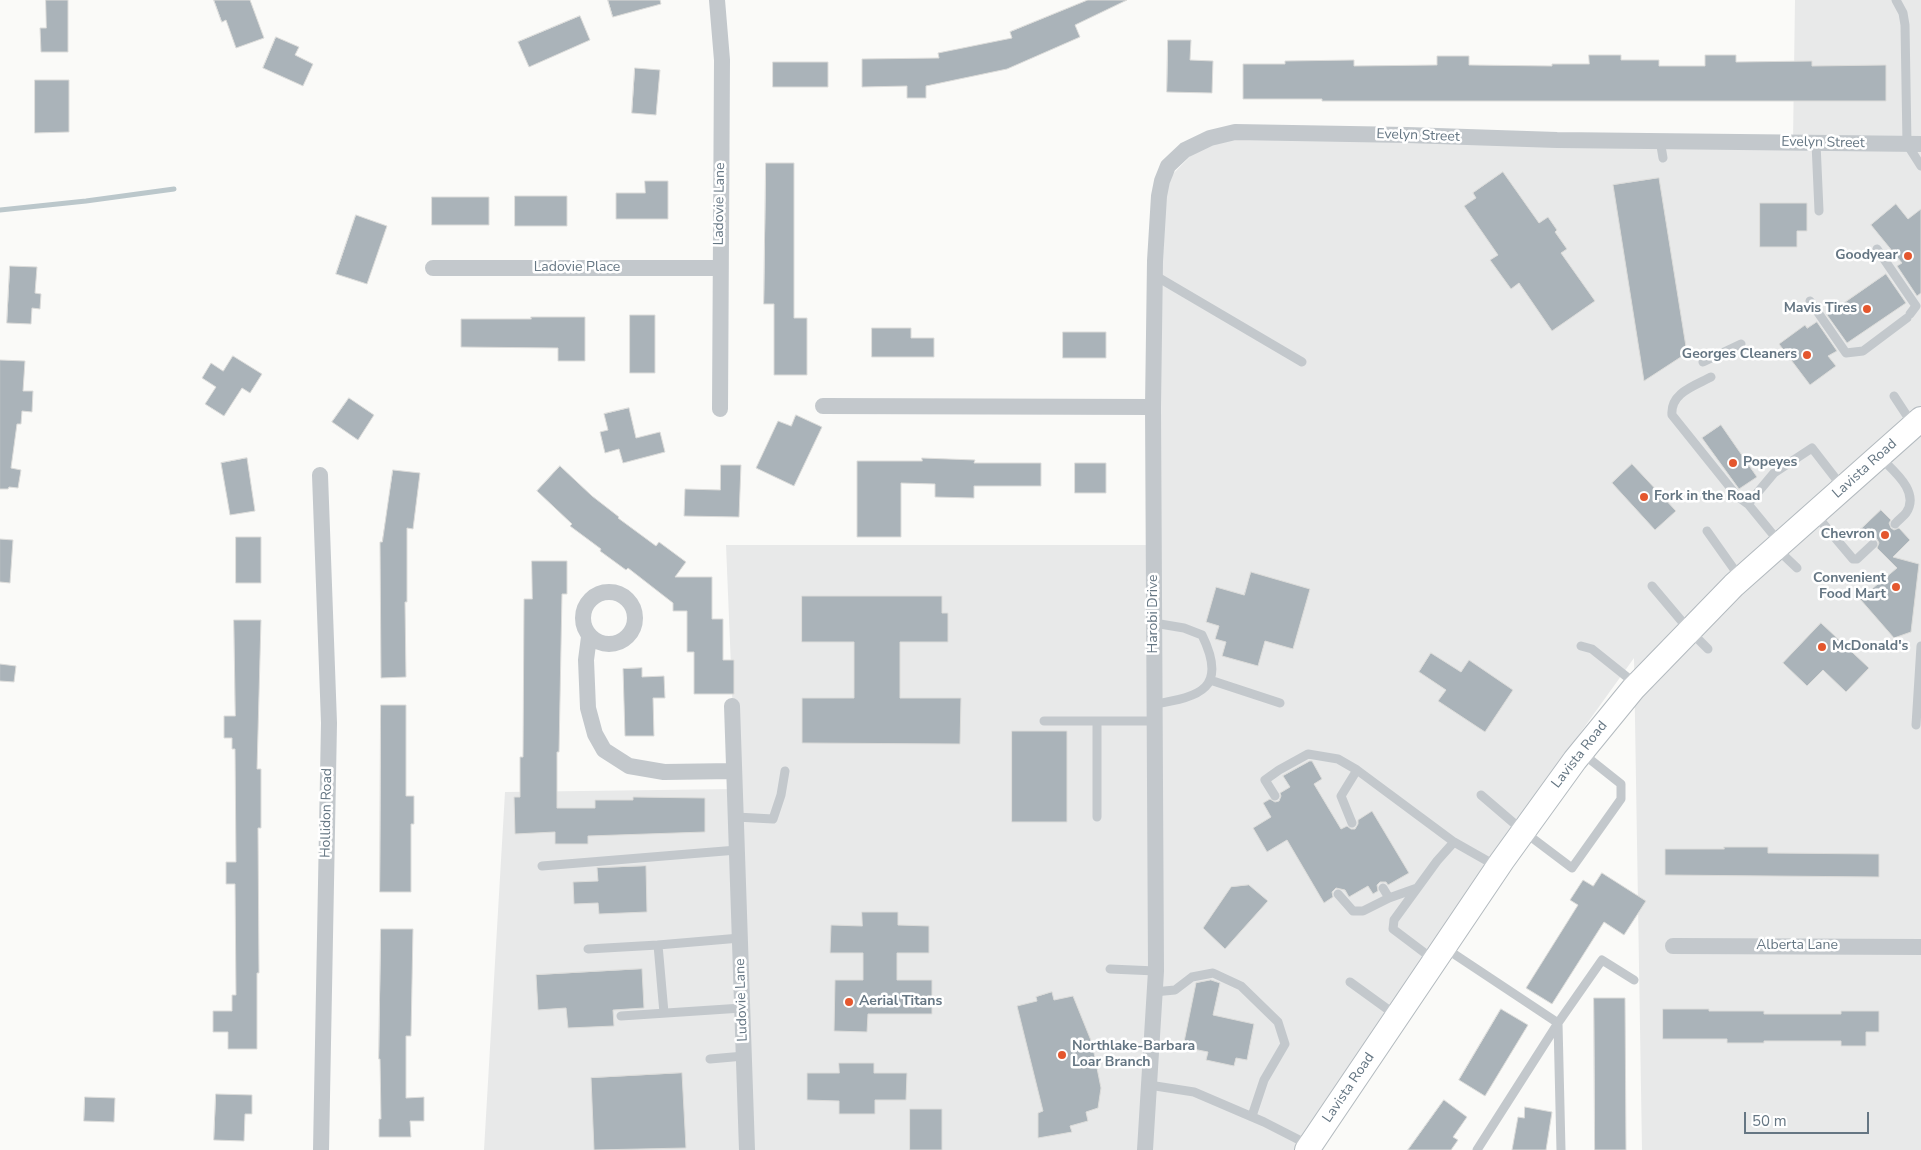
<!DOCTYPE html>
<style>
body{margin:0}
#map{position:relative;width:1921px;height:1150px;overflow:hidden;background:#fafaf8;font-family:"Nunito Sans",sans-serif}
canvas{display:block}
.scale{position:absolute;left:1744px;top:1112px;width:125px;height:22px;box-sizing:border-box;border:2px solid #657683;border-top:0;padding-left:6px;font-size:15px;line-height:18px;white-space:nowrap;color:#657683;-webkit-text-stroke:4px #fff;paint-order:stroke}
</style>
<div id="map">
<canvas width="1921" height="1150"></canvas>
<div class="scale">50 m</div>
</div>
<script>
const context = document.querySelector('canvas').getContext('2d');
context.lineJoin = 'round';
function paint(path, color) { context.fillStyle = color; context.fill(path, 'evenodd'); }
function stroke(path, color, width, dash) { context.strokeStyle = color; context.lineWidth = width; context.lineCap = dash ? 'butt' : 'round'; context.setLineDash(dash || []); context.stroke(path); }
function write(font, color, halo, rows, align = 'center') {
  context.font = font + ' "Nunito Sans",sans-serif'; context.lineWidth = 5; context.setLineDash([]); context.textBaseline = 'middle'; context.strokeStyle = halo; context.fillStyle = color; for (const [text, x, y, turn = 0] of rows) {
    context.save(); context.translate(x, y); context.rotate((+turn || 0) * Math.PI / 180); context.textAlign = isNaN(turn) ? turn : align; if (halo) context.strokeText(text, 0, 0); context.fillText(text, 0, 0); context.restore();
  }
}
paint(new Path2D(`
 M1795,0H1921V1150H1642L1634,658L1466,892L1336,1126L1312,1150H484L505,792L736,789L726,545H1147L1167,180L1213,133L1793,141Z`), '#e8e9e9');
stroke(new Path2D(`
 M0,210L86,201L174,189`), '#bbc7cb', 5);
const building = new Path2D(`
 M46,0H68V52H41L40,28H46Z
 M214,0H250L264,38L236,48L226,20L222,22Z
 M608,0H660L661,4L613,17Z
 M1088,0H1127L1075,25L1080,37L1007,69L926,86V98H907V86L862,87V59L939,58L938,53L1012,38L1010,32Z
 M580,16L590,40L529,67L518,42Z
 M276,37L299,47L295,55L313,64L303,86L263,68Z
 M1168,40H1191L1190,60L1213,61L1212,93L1167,92Z
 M1589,55H1621V60H1659V66H1705V55H1736V62L1812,61V66L1886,65V101H1322V99H1243V64H1285V61L1354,60V66L1437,65V56H1469V65L1552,66V64H1589Z
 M773,62H828V87H773Z
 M635,68L660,70L656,115L632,113Z
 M35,80H69V132L35,133Z
 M766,163H794V318H807V375H774V304H764Z
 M1503,172L1539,223L1548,217L1557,230L1555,232L1567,249L1561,253L1595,301L1552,331L1519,283L1511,289L1490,260L1498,255L1464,206L1476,198L1473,193Z
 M1659,178L1687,353L1644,381L1613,185Z
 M645,181H668V219H616V193H645Z
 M515,196H567V226H515Z
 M432,197H489V225H432Z
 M1760,203H1807V231H1797V247H1760Z
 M1896,204L1908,219L1921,209V293L1917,296L1897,266L1902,263L1871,225Z
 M356,215L387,226L367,284L336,274Z
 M10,266L37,267L35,293L41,294L40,309L32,308L31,324L7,323Z
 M1886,274L1906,303L1847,343L1827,315Z
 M630,315H655V373H630Z
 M531,317H585V361H558V348L461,347V319H531Z
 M1817,322L1837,351L1828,356L1836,366L1810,385L1779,344L1805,325L1807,328Z
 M872,328H911V338H934V357H872Z
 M1063,332H1106V358H1063Z
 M233,356L262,374L250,393L242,388L224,416L205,404L216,387L202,378L211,363L223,371Z
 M0,360L25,361L23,391H33L32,412L22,411L21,424H17L11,468L21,470L18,488L9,487L8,489H0Z
 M349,398L374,415L358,440L332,422Z
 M629,408L636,438L660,432L665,452L623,463L619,449L605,453L600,432L608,430L604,414Z
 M796,415L822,427L794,486L756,468L778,421L791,426Z
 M1721,425L1757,477L1739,489L1702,438Z
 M247,458L255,511L230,515L221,463Z
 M922,458L975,460L974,463H1041V486H974V498L935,497V484L901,483V537H857V461H922Z
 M1075,463H1106V493H1075Z
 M1632,464L1676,511L1655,530L1612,483Z
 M721,465H741L739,517L684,516L685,489L720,490Z
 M560,466L592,496L619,517L618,518L656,546L659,542L686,562L675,577H712V619H723V660H734V694H694V652H687V611H673V603L628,568L626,570L600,551L601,549L570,526L572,524L537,491Z
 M393,470L420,473L413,529L407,528V602H405L406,677L381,678L380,542H382Z
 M1881,510L1891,520L1889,523L1891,528L1894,530L1899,528L1910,540L1893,557L1919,564L1911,632L1894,638L1860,599L1897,568L1877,548L1879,543L1877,539L1872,538L1869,539L1860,530Z
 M236,537H261V583H236Z
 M0,539L13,540L10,583L0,582Z
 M532,561H567V594H562L559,752H557V808H595V800H633V797L705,798V832L588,836V844H555V832L515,834L514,797H520V757H523L524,599H532Z
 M1251,572L1310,589L1293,649L1265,641L1258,666L1222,656L1226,642L1215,639L1219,626L1206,622L1216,587L1244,595Z
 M802,596H942V613H948V642H900V698H961L960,744L802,743V698H854V642H802Z
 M234,620H261L257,769H261V828H258L259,973H257V1049H228V1032H213V1011H232V995H236L235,884H226V862H236L235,749H232V738H224V716H235Z
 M1821,623L1869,668L1846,692L1823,670L1807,686L1783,663Z
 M1431,653L1461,672L1469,660L1513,690L1485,732L1438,701L1446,690L1419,672Z
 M0,664L16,666L14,682L0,681Z
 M642,668V677L664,676L665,698H653L654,736H625L623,669Z
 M381,705H406V796H414V824H411V892H380Z
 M1012,731H1067V822H1012Z
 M1310,761H1312L1322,779L1314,784L1341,829L1347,826L1351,829H1355L1358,824V820L1372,811L1409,873L1388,885L1386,882H1380L1377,885L1378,891L1373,894L1368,886L1349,897L1345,890L1336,888L1332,892L1333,897L1324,903L1287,840L1267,852L1253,828L1271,817L1263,803L1270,799L1275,802L1279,801L1281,796L1280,793L1290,787L1283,776Z
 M1724,847H1768V853L1879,854V877L1665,875V849H1724Z
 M646,866L647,912L599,914L598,903L574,904L573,882L598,881L597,868Z
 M1602,873L1646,901L1624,935L1604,922L1552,1004L1526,988L1578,905L1570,900L1583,880L1593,886Z
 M1249,885L1268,901L1225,949L1203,928L1231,887Z
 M862,912H898V925L929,926V953H897V980H932V1014H868L867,1032L834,1031L835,980H863V953H830L831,925L862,926Z
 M381,929H413L411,1036H406V1098L424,1097V1121H410L411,1137H379V1119H381L380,1059H379Z
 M642,969L644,1008L613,1010L614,1026L568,1028L566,1008L538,1010L536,975Z
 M1211,980L1220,983L1213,1015L1254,1024L1247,1060L1236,1058L1234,1066L1206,1060L1208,1052L1183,1047L1196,983Z
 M1052,992L1054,1000L1073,996L1092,1043L1101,1088L1098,1108L1086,1112L1088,1121L1070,1126L1072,1132L1038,1138V1113L1043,1111L1017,1006L1037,1001L1036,997Z
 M1594,998H1625L1626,1150H1595Z
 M1501,1009L1528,1025L1485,1096L1459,1080Z
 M1663,1009H1709V1011H1764V1014H1841V1011H1879V1032H1866V1046H1841V1041H1764V1043H1727V1039H1663Z
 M839,1063H874V1073H907L906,1100H875V1114H839V1101L807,1100V1073H839Z
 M682,1073L686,1148L594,1150L591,1078Z
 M216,1094L252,1095V1114H245L244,1141L214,1140Z
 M85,1097L115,1098L114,1122L84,1121Z
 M1444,1100L1467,1117L1453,1137L1458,1140L1451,1150H1408Z
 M1525,1107L1552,1112L1546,1150H1512L1518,1117L1524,1118Z
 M910,1109H942V1150H910Z`);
paint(building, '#aab3b9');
stroke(building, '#dcdcda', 1);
const secondary = new Path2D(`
 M1307,1150L1502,861L1575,760L1633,689L1734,585L1921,419`);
stroke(secondary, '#b3babf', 26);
stroke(new Path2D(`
 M1896,0L1903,13L1905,25L1907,144L1921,166
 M1660,140L1663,158
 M1816,143L1819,211
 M1877,249L1916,306L1910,314
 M1154,275L1302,362
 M1810,301L1846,353L1863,351L1907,318
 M1703,362L1741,344
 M1711,377C1694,386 1670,393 1672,415L1737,496L1748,504L1780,543
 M1894,396L1913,425
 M1879,456C1892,470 1921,491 1906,513C1903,517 1898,520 1895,524
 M1748,504L1774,473L1812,448L1843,488
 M1815,514L1853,559H1857L1873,544
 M1707,531L1741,579
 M1777,549L1797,568
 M1652,586L1690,631L1708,649
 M1154,623L1184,628L1202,635C1228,688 1201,697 1154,704
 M1581,646L1592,649L1637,685
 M1210,680L1280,703
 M1044,721H1154
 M1097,721V817
 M1916,725L1921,646
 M1481,795L1523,831L1572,868L1621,799V784L1582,753
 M1275,796L1265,780L1279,770L1308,754L1338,759L1357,770L1454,842
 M736,817L773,819L781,795L785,771
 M1352,823L1341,796L1357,770
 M542,866L737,850
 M1383,888L1389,898
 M1338,894L1353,911H1363L1389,898L1417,888
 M1445,948L1558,1023L1602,960L1634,980
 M588,949L658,945
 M1434,960L1393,929L1394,920L1437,861L1454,842L1498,867
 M1110,969L1156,971
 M1350,982L1397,1016
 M1154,992L1175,990L1192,977L1213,973L1241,986L1278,1022L1285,1044L1264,1080L1252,1116
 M664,1013L658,945L740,938
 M621,1016L742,1008
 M710,1059L744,1056
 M1149,1085L1194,1092L1264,1122L1309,1145
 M1477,1150L1558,1023L1561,1150`), '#c3c8cc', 9);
stroke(new Path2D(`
 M717,0L722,60L720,409
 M433,268H720
 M823,406L1153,407
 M320,475L329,723L321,1150
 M583 618a26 26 0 1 1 52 0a26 26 0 1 1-52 0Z
 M589,637L586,660L588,708L595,734L604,750L629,766L664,772L734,771
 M732,706L747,1150
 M1673,946L1921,947
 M1145,1150L1156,971L1153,407L1155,261L1159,196L1162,181L1168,166L1185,150L1210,138L1235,132L1407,135L1557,140L1921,144`), '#c3c8cc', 16);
stroke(secondary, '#fff', 24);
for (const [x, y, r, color] of [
 [1908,256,5,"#e4572e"],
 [1867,309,5,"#e4572e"],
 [1807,355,5,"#e4572e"],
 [1733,463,5,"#e4572e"],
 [1644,497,5,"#e4572e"],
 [1885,535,5,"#e4572e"],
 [1896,587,5,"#e4572e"],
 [1822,647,5,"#e4572e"],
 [849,1002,5,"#e4572e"],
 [1062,1055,5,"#e4572e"]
]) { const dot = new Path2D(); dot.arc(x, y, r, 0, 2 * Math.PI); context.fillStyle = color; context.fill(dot); stroke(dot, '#fff', 2); }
write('14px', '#657683', '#fff', [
 ["Evelyn Street",1418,136,2],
 ["Evelyn Street",1823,143,1],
 ["Ladovie Lane",720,204,-89],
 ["Ladovie Place",577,268],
 ["Lavista Road",1865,469,-42],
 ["Harobi Drive",1154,614,-90],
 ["Lavista Road",1580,755,-52],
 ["Hollidon Road",327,813,-89],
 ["Alberta Lane",1797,946],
 ["Ludovie Lane",742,1000,-92],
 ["Lavista Road",1349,1088,-56]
]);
write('bold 14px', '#657683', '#fff', [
 ["Goodyear",1898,256],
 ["Mavis Tires",1857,309],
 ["Georges Cleaners",1797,355],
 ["Popeyes",1743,463,"left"],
 ["Fork in the Road",1654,497,"left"],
 ["Chevron",1875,535],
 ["Convenient",1886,579],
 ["Food Mart",1886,595],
 ["McDonald's",1832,647,"left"],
 ["Aerial Titans",859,1002,"left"],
 ["Northlake-Barbara",1072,1047,"left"],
 ["Loar Branch",1072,1063,"left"]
], 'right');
</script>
